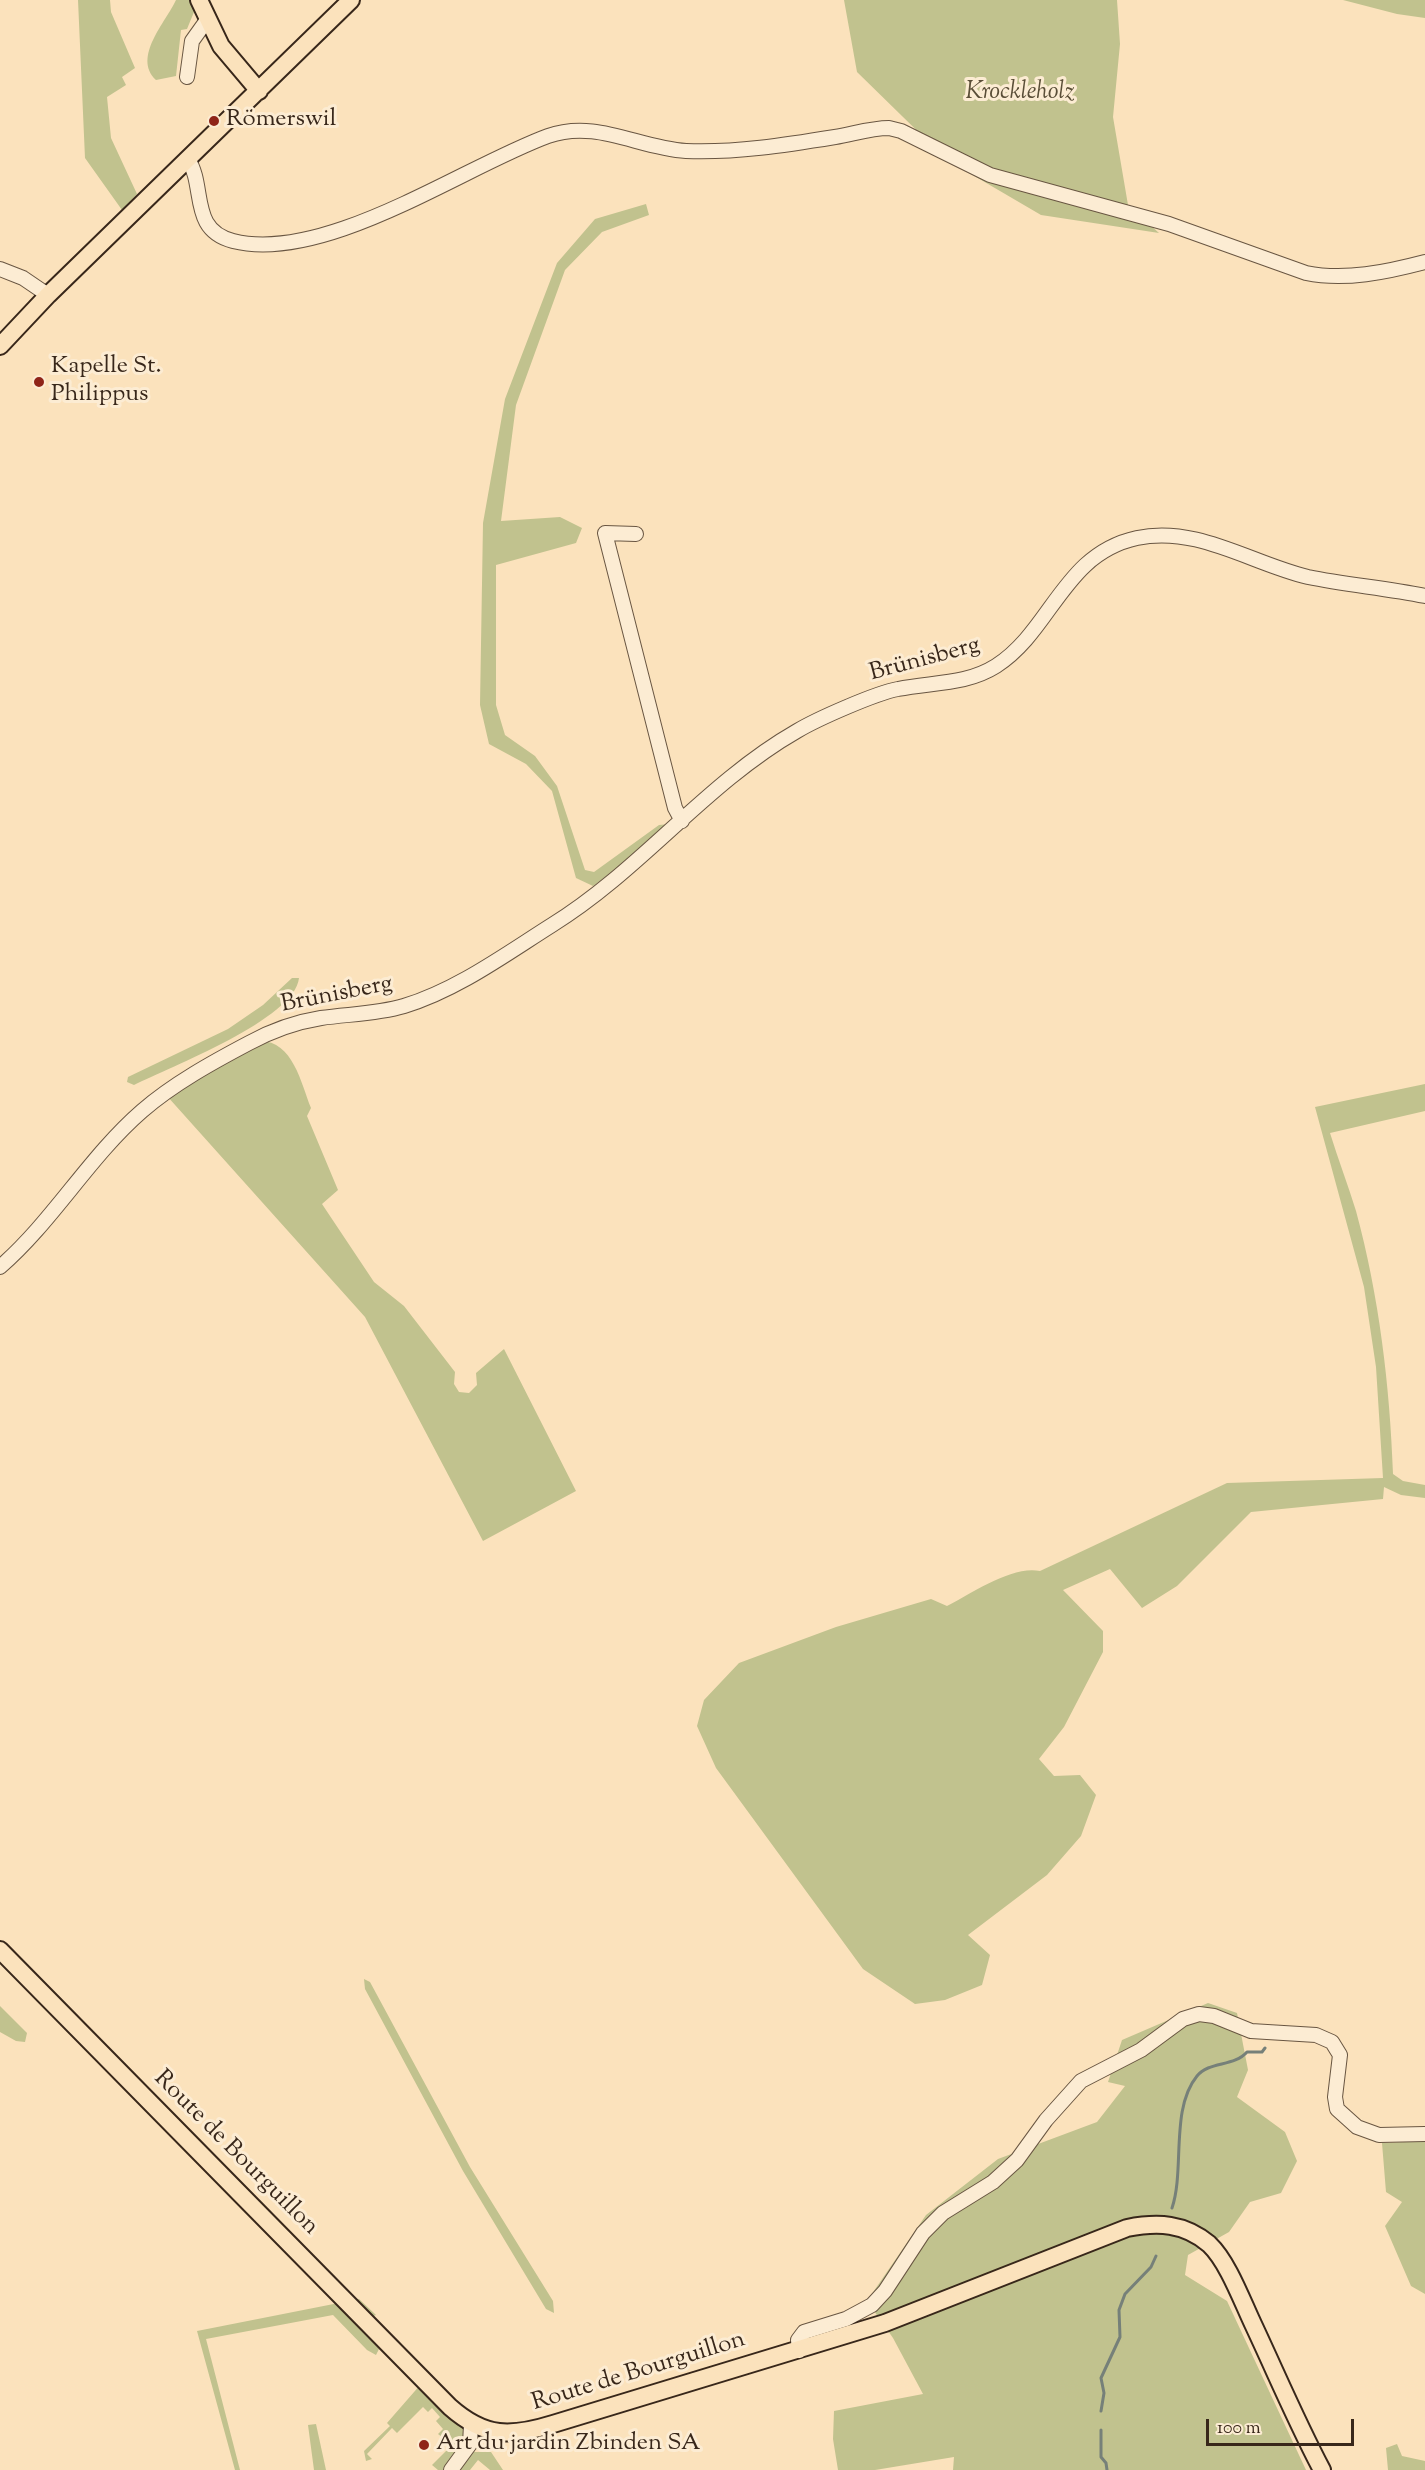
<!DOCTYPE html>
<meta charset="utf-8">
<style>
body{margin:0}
#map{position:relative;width:1425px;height:2470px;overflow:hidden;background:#fbe2bc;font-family:"Sorts Mill Goudy",serif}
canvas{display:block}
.scale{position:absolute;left:1206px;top:2419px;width:148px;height:27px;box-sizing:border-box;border:3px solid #38271a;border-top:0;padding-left:8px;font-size:18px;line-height:21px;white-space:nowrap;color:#38271a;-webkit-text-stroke:4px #fcecd3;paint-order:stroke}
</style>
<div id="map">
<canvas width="1425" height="2470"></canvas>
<div class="scale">100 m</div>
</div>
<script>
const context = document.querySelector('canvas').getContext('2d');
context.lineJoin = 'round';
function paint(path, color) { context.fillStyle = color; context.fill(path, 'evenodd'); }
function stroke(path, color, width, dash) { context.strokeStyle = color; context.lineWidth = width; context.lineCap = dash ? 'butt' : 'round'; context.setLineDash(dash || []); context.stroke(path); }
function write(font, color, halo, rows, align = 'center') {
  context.font = font + ' "Sorts Mill Goudy",serif'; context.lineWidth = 6; context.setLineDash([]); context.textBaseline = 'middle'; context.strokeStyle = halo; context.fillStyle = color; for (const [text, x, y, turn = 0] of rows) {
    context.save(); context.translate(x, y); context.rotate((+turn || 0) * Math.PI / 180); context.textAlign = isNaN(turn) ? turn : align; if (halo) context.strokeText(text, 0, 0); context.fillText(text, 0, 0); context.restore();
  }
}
paint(new Path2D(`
 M78,0H110L111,12L135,68L122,77L126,85L107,97L111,138L137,194L122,210L85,158Z
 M176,0H191L194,12L187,29L181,30L176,76L156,80C132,57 166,22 176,0Z
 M844,0H1117L1120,44L1113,117L1128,205L1159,233L1041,215L947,160L857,72Z
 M1343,0H1425V18L1397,14Z
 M646,204L649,215L602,232L565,270L516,405L501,521L560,517L582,528L576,543L496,565V705L505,735L535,756L557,786L585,870L594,872L659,825L669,824L631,858L593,886L576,878L552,791L526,764L489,744L480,705L483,523L505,399L557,263L595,219Z
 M292,978H299C295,1019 170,1067 134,1085L127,1082L128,1077L228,1029L263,1005Z
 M260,1041C293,1041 301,1083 311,1108L307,1116L338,1190L322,1204L374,1282L404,1306L455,1372L454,1384L459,1392L469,1393L477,1385L476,1373L504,1349L576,1491L483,1541L365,1317L167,1096Z
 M1425,1084V1111L1330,1133C1338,1159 1348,1185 1356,1211C1379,1296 1390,1386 1393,1474L1403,1481L1425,1485V1498L1401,1495L1384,1487L1383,1499L1251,1512L1177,1586L1142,1608L1110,1569L1063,1590L1103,1631V1652L1064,1727L1039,1759L1054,1776L1080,1775L1096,1795L1081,1836L1047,1875L968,1935L990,1955L982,1985L945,2000L915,2004L863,1969L716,1768L697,1726L704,1700L739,1663L836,1627L931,1599L947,1606C972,1593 1013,1565 1040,1571L1227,1483L1383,1478L1376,1367L1364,1287L1315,1107Z
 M364,1979L370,1982L470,2167L553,2301L554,2313L546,2309L463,2171L365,1989Z
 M1208,2003L1237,2013L1248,2070L1237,2097L1285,2132L1297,2161L1281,2193L1250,2202L1229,2232L1188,2255L1185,2275L1227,2301L1306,2470H953L954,2457L875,2470H838L833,2439L834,2411L923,2394L893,2338L867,2301L926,2215L998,2159L1097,2122L1125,2086L1108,2082L1122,2040Z
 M0,2006L27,2033L25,2042L16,2041L0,2032Z
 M1425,2141V2294L1411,2286L1385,2226L1402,2202L1386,2192L1382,2143Z
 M359,2299L376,2315L355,2323L379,2349L376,2355L367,2350L333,2315L206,2339L240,2470H235L197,2331Z
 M421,2384L463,2425L466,2431L464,2443L475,2452H491L503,2470H490L478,2460L470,2470H438L432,2465L449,2448L446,2440L438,2434L443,2429L436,2421L440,2417L432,2408L428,2412L423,2407L397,2433L392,2428L367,2454L372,2459L366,2461L364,2451L390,2426L387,2423Z
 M316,2424L326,2470H314L308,2425Z
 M1397,2444L1402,2456L1425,2461V2470H1388L1386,2448Z`), '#c1c28e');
stroke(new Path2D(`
 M1172,2208C1185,2170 1170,2109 1197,2076C1209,2061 1234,2067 1247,2052H1262L1265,2048
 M1101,2411L1104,2393L1101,2378L1120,2337L1119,2310L1125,2294L1151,2267L1156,2256
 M1101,2430V2457L1106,2463L1107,2470`), '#768079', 3);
const minor = new Path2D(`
 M187,77L192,41L207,20
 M188,159C206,187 189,230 233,241C325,264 463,167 548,136C596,119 638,148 686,151C735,153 786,145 835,137C853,134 871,128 889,128L901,131L990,175L1169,224L1306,273C1345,281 1387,272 1425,262
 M0,269L23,278L48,295
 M636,534L605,533L675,808L682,821
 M0,1267C53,1221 89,1157 142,1111C173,1084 213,1062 249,1043C271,1031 296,1022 321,1018C349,1014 377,1014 404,1006C457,990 506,954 552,925C641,870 706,783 797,731C817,719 876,693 898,689C932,682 966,685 996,666C1052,630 1063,554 1137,538C1197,525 1252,564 1308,577C1347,585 1386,588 1425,596
 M799,2351L798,2340L804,2332L846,2319L872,2305L885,2291L923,2233L943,2213L993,2182L1017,2160L1046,2120L1081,2081L1141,2050L1183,2019L1199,2014L1214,2016L1251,2031L1316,2035L1332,2042L1340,2055L1335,2097L1337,2109L1357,2127L1379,2135L1425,2134
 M451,2470L470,2444L471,2425`);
const major = new Path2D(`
 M199,0L221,46L259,91
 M0,346L48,295L351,0
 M0,1950L450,2407C485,2438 511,2437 553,2424L885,2323L1127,2228C1158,2222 1184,2223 1209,2244C1228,2262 1242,2301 1253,2324C1276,2373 1297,2423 1322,2470`);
stroke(minor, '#695642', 16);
stroke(major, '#38271a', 20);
stroke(minor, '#fcecd3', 14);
stroke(major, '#fbe2bc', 16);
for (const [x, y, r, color] of [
 [214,121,6,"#8f2418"],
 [39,382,6,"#8f2418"],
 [424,2445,6,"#8f2418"]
]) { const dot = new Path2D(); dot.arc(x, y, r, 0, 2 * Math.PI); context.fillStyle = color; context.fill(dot); stroke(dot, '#fcecd3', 2); }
write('italic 24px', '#5a4e37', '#fcecd3', [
 ["Krockleholz",1020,94]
]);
write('24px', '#38271a', '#fcecd3', [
 ["Römerswil",226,121],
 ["Kapelle St.",51,368],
 ["Philippus",51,396],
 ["Art du jardin Zbinden SA",436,2445]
], 'left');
write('24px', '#38271a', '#fcecd3', [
 ["Brünisberg",925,661,-15],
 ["Brünisberg",337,996,-11],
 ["Route de Bourguillon",235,2154,45],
 ["Route de Bourguillon",639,2373,-17]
]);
</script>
